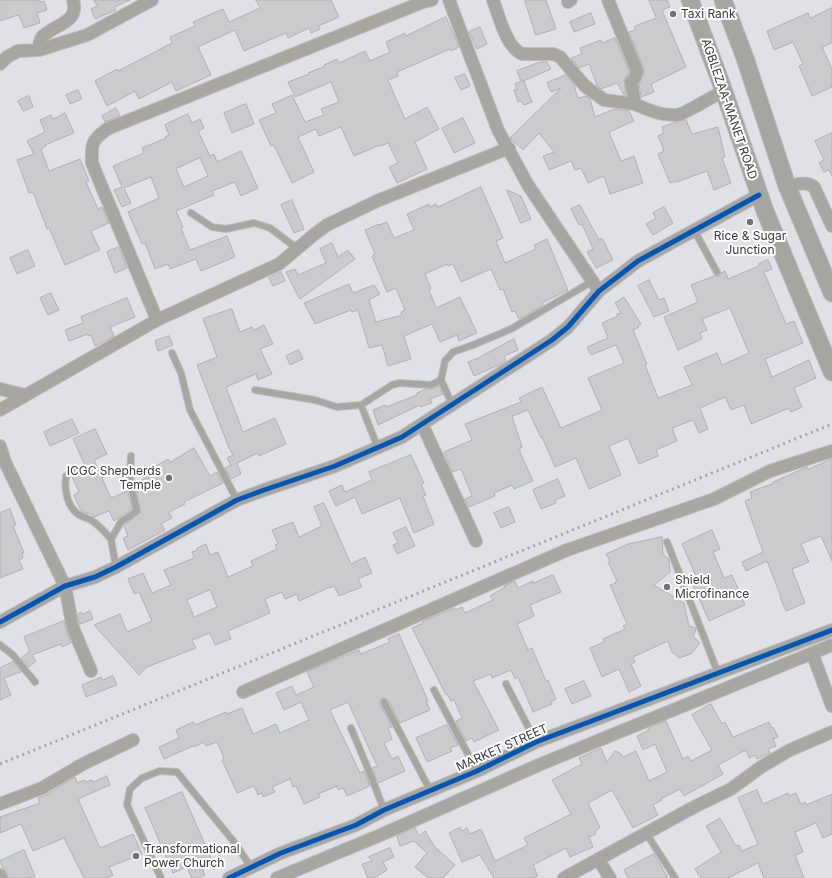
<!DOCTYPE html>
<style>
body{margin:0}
canvas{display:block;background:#e0e1e6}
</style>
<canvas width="832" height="878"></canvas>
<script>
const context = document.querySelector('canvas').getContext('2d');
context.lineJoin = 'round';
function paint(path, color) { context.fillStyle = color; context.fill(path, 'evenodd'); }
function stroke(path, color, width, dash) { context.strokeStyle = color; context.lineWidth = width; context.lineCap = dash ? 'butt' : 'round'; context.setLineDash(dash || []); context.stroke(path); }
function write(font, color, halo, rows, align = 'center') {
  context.font = font + ' Inter,sans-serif'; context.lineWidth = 4; context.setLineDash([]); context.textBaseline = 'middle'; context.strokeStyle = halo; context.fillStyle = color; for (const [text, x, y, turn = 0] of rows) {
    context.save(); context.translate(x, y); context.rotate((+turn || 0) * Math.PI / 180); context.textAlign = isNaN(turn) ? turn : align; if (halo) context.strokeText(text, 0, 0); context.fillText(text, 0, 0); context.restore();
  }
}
const building = new Path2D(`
 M0,0H39L40,2L44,1L47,10L37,13L40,23L24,28L20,17H19L18,15L0,21Z
 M94,0H130L114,7L116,10L95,19L91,9L97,6Z
 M256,0H331L339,17L318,26L320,29L311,33L309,28L288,38L286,33L244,51L235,30L198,47L211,75L176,91L172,82L139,99L135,91L107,106L95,81L117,69L118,71L172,43L170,37L195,26L193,22L223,9L229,22L260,8Z
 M525,0H546L556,29L536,35Z
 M649,0H667L670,7L662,10L686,67L651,84L654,92L641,97L639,84L644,73V69L629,32L635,30V26L656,18Z
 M832,8V43L822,47L832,69V87L812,96L799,66L803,64L793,42L774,50L767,31L808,13L810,18Z
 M591,13L595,24L574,32L570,22Z
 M446,17L459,47L451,51L450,49L397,72L398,76L388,80L405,119L427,107L439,129L415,142L427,169L397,183L389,167L398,163L388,143L381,146L380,145L354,156L341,127L319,136L316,129L298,137L314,172L292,183L274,145L271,146L259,120L276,113L272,104L292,95L305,122L324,115L321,109L339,102L331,82L295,97L288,82L309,74L308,73L325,66L324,65L337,59L339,63L365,51L370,61L390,52L386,42L405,33V36Z
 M480,27L487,44L477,49L469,32Z
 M615,38L629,71L624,80L626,95H624L617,83L601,89L597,85L589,64L579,68L571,58L582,54L580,48L601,40L602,43Z
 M540,62H547L551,69L521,82L517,71Z
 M465,74L470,86L461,90L455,78Z
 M566,75L574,85L578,98L586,96L590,99L595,117L614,109L629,111L634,121L609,132L621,161L634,156L643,183L610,194L604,176L588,183L581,168L575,170L571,161L549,170L543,156L554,152L539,133L523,150L511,139V137L561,88L551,92L547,83Z
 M524,81L532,102L524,105L521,101L518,102L514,90L517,89L515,84Z
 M78,90L82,99L70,104L66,95Z
 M29,96L33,107L23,111L18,101Z
 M246,104L254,124L232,133L224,113Z
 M116,108L120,116L105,122L102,116Z
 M65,113L74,133L45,145L46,146L41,149L49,171L80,159L89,181L86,182L98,209L102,207L109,223L91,231L100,250L65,265L49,228L47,229L33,192L29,193L17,160L34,154L27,141L45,132L40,120L51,115L53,119Z
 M188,114L192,123L200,119L204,128L198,131L210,156L214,154L217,162L241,151L258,188L241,196L235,182L212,191L214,195L176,211L183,227L181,228L190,250L227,236L235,257L201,271L196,259L170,269L168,264L155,269L145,243L142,244L128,212L159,198L151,177L124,188L131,203L122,207L114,190L122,187L113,166L144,153L142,148L166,138L165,137L169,135L165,125ZM200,158L208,176L184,187L176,169Z
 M463,118L475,143L454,153L442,128Z
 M686,120L692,134L718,127L725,157L722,158L731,183L714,190L707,171L677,182V181L670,183L658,154L664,151L658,136L664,133L662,127L673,123Z
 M832,133V176L829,170L824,172L819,163L824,160L815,141Z
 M481,187L503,238L496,241L505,263L536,249L534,245L547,239L568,290L542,303L543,305L519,319L515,311L512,312L503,289L500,290L491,269L461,282L453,264L448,266L447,264L425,274L431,289L429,290L436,308L460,297L477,333L459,341L457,335L440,342L432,324L404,336L411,359L388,366L382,345L369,348L358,310L352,312L351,310L315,324L304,303L349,284L353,293L374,285L380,294L369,300L376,322L402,315L401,312L405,310L396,288L387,292L372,256L375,254L365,230L379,224V225L387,222L394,238L414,230L407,214L429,204L430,207L436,204L437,207Z
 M507,190L521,196L531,219L521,223Z
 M292,200L304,229L294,233L281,205Z
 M580,205L599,240L602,238L613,260L596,268L587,252L593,249L582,224L579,225L571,209Z
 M664,207L673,223L653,235L646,224L656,218L653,213Z
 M332,243L338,257L348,250L355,259L300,299L299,298L286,272L295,269L298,275L326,263L320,249Z
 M119,247L127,268L115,273L107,252Z
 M28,250L35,266L17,274L10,258Z
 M768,260L772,269L764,272L786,324L794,321L803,343L765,359L772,377L809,360L816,378L794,388L802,407L791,412L789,408L751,424L744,405L731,410L725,397L700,408L708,429L699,433L693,420L672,428L677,441L656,450L658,456L639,464L628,438L609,446L621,475L589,489L576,458L555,467L542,437L541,438L528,410L512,416L522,447L520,448V452L533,481L514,489L512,485L494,493L495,496L469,507L465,499L472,496L461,469L452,472L444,452L472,440L465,424L521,402L519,398L542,387L561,428L602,410L588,378L624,363L616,345L591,355L587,347L608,338L602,323L618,316L617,314L621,313L615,303L624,297L641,324L638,325L639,327L633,330L647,364L645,365L658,398L692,385L684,367L717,353L722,365L749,353L730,308L702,319L707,330L700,333L702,339L678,350L664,317L698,302L691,285L714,276H719L721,273L725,271L728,279L759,266V264Z
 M281,272L285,281L273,286L269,278Z
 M649,280L659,300L664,298L669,311L654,317L638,286Z
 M51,293L59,310L48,315L40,298Z
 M127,298L135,317L110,327L114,336L95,346L91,335L88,336V334L69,341L65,330L83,323L81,317Z
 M232,309L240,332L252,327L254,330L264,325L273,344L260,349L272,374L258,380L256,374L226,387L243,432L275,418L286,444L259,456L258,453L237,463L241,474L231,479L225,468L231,465L227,458L233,455L229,448L197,365L217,357L203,319Z
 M169,336L173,345L158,351L155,341Z
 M514,339L518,350L504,356L506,361L503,363L474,376L468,362L478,358Z
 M299,350L303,359L290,365L286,356Z
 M439,386L443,394L430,399L432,403L421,407L420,405L378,425L373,410L385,405L386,407L417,395V393L426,389H433Z
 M72,419L79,433L50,446L44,432Z
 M95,429L107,454L94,460L111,498L128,491L132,509L114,521L109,511L94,517L90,513L89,514L81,511L74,495L79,492L72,477L87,470L73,439Z
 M194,448L210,476L217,472L223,483L184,502L185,504L169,512L172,518L161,524L165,530L128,550L123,538L128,536L124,526L141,512L135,484L159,470L156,466L168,459L170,462Z
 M411,455L424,483L421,484L426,495L423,496L434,524L414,533L400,498L362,514L355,497L336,506L329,491L342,485L345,492L372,480L369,472Z
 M832,459V561L821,536L801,544L809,562L792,569L805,603L786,611L780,598L781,597L767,561L746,571L742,562L763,552L745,501L752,498L750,492L774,483L773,482L807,467L808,469Z
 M558,479L565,496L555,500L556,503L541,509L533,490Z
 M324,503L351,564L365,557L372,573L358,579L362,587L339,596L334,586L331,588L330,587L299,601L297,594L285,599L282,592L265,599L270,613L228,631L231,639L215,645L210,633L192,640L196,648L147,667L139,675L94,625L120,614L127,632L152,621L139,592L134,594L128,579L143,573L152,593L171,585L164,570L194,558L192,552L198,550L197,548L206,544L210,555L218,552L228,577L253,566L251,561L277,549L275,545L278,544L272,530L293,522L299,537L322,526L314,507ZM210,590L217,607L194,617L187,600Z
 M509,507L515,522L501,528L494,513Z
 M10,509L16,525L13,526L24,553H22L23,558L19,560L23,569L0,578V513Z
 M406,527L415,546L397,554L393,545L398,543L393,533Z
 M712,530L720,549L713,552L724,578L732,575L745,605L709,621L689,576L700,586L682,544Z
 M662,537L663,554L669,560L670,572L654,585L684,603L689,626L696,628V630L693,636L700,643L691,654L679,658L672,652L668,641L633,657L635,662L631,664L641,686L629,692L619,669L602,677L590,648L604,642L603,639L625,629L623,626L627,624L610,585L616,583L615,582L617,581L608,562L610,561L606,554L628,544Z
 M553,575L561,592L530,605L534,616L517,624L528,650L532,648L546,681L548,680L556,699L551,702L552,704L533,712L518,677L515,679L511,670L492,678L491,674L473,681L499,730L474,742L472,738L466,741L456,721L462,718L454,700L451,701L447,694L446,695L412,628L423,623L422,622L454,608L455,610L462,607L465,613L493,600L490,596L505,587L504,586L515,581L518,588L533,581V583Z
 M90,611L93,619L80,624L78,614L81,612L82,614Z
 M64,621L66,631L71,643L62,647L61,644L32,655L36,661L29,667L21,658L29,652L30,653L24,637Z
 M399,634L428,701H426L430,710L400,723L388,700L384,698L380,700V704L392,727L388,728L392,739L384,743L392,759L398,756L405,771L378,783L372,768L377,766L348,702L330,710L360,773L364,771L370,786L347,796L343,788L338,790L337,786L318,794L320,797L304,804L296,786L293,787L290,779L272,787L275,792L263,797L262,793L258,795L254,786L237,793L222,760L224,758L217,742L206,746L204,742L194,747L193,746L164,759L159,747L179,738L176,730L193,722L195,725L226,712L227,714L242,708L253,734L276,724L280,733L309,720L301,702L284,710L276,693L292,686L296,695L314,687L307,672L359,650L361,654L390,642L388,639Z
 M13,662L21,672L4,678L11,695L0,700V668Z
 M113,676L117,685L86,697L82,685L101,677L102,680Z
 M584,681L591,696L572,704L565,689Z
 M711,704L722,724L725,722L733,737L769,722L771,728L773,727L778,737L773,739L776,746L768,749L770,753L757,759L755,755L749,758L746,750L718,765L723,774L684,796L680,789L661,799L662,800L653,805L658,815L633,828L612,790L588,803L600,827L595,832L596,834L589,837L593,847L570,857L566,848L533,865L538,876L533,878H494L480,855L462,862L449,833L460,827L462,831L467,828L470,834L481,829L495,861L528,845L524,838L571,814L552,780L582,764L579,758L601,748L607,762L615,751L620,753L623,757L636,751L649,781L667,772L655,744L643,750L637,736L649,730L648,728L666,721L683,759L688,756L691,761L712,750L692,715Z
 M447,725L458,745L450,748L452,751L427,762L416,738Z
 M107,776L110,785L78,799L100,848L133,834L142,854L109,867L113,875L107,878H84L64,838L33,851L21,824L0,833V817L40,803L38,798L46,795L75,777L77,783L84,780L85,782L92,780L93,782Z
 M757,790L763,804L788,793L789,796L796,793L801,804L805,802L806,805L832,794V834L823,838L816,823L795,832L803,852L795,855L804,878H764L758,863L728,878H701L695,869L721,852L706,826L720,818L736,846L739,845L742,851L758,844L738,798Z
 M182,792L211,858L200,863L205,875L199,878H192L187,867L173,873L145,808Z
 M415,828L419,836L425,831L435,847L455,865L443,878H428L415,867L427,853L414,841L400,846L397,836Z
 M390,848L394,857L383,862L387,870L374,878H368L362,864L372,861L369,857Z
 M24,850L35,876L30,878H8L7,873L3,868L0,861Z
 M654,854L668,878H628L624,870Z`);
paint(building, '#cbcacd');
stroke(building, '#b2b1b4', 1);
const lane = new Path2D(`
 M191,213L212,227L226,229L254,223L270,228L298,249
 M694,230L717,272
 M172,353L181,373L190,410L237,500
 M255,390L315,400L337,407L361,405L378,448
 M452,404L441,380L445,361L453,352L473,345L511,329L593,281
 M361,405L392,385L399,383L431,385L441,380
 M73,470L66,476C64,489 67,507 79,515C83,517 87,518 91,520C99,525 105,532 111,539
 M667,542L718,673
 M116,567L111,539L121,522L137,511L130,482L131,456
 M0,645L13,655L35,682
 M506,684L536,742
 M434,690L477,771
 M384,702L430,790
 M351,728L371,776L384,810
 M646,833L675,878
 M161,878L127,805L130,789L142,778L160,771L177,772L234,842L251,867`);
const street = new Path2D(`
 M449,0L498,130L528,185L599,291
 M493,0C499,16 506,47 522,54H553L560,57L585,86L604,100L635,104
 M608,0L637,71L635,77L631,82L635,104C647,110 663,116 677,115C684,114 714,96 723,91
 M568,2L571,0
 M39,50C39,46 40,40 42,37C43,35 45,35 47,33C60,23 79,21 73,0
 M0,64L7,57L18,51L39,50L87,35L152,0
 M787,186C797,184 807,181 814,187L832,226
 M157,320L92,163C91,144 92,140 107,129L423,2L432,0
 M0,389L25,395
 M0,410L157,320L279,264L316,233L327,225L377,201L509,148
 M422,424L476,541
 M0,446L5,462L65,586L73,628L91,671
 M0,622L65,586L95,577L116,567L237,500L264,490L335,466L402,437L552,340L568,327L599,291L638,261L759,195
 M812,653L832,706
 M243,692L567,550L714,499L770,471L832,451
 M0,804L42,788L83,764L133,740
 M598,859L610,878
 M0,875L1,878
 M229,878L281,853L356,825L384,810L477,771L536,742L832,630
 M277,878L383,834L541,764L832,645
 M564,878L696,806L731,789L761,767L790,750L832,732`);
const secondary = new Path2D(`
 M690,0L721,83L765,211L832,372
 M723,0L745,58L787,186L832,293`);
stroke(lane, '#bcbdc0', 8);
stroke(street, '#bcbdc0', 14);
stroke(secondary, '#bcbdc0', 19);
stroke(lane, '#a7a6a0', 6);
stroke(street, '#a7a6a0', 12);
stroke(secondary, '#a6a6a0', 17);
stroke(new Path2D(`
 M0,764L832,424`), '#a4a6a5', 3, [2, 4]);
stroke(new Path2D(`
 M0,622L65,586L95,577L116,567L237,500L264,490L335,466L402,437L552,340L568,327L599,291L638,261L759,195
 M229,878L281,853L356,825L384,810L477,771L536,742L832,630`), '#0057b8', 5);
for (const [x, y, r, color] of [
 [673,14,4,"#727378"],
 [750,222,4,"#727378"],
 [169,478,4,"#727378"],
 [667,587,4,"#727378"],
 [136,856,4,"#727378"]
]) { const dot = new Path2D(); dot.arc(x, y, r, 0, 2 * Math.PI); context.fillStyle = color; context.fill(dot); stroke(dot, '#fff', 1.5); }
write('12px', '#37383c', '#fff', [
 ["Taxi Rank",681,14],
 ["Rice & Sugar",750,236,"center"],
 ["Junction",750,250,"center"],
 ["ICGC Shepherds",161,471,"right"],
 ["Temple",161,485,"right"],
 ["Shield",675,580],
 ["Microfinance",675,594],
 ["Transformational",144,849],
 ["Power Church",144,863]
], 'left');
write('12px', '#37383c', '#fff', [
 ["AGBLEZAA-MANET ROAD",729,109,71],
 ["MARKET STREET",502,748,-24]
]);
</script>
